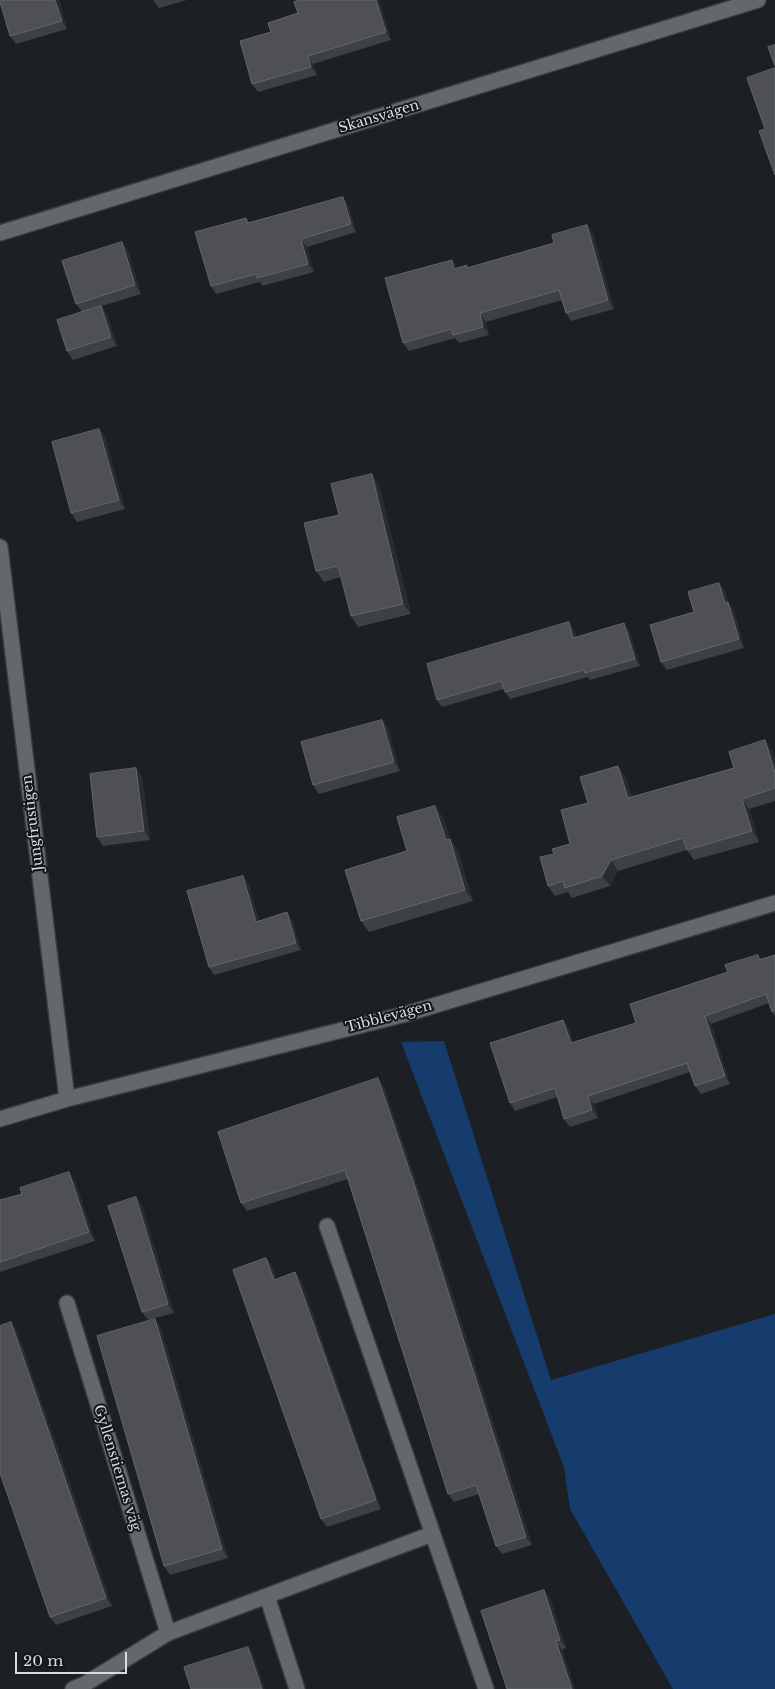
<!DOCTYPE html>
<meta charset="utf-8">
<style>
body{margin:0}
#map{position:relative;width:775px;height:1689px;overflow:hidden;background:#1c1f23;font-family:"Libre Baskerville",serif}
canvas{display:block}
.scale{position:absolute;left:15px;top:1652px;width:112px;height:22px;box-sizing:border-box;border:2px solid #d9dbde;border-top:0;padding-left:6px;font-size:15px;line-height:18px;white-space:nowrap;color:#d9dbde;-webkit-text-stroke:4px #13161a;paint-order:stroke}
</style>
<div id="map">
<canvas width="775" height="1689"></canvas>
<div class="scale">20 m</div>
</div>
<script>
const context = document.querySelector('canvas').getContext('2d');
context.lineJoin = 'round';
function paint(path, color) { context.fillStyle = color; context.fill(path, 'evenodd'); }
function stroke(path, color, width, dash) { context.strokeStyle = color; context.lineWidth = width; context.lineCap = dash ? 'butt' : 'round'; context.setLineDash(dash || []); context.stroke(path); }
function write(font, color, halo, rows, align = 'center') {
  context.font = font + ' "Libre Baskerville",serif'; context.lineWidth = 4; context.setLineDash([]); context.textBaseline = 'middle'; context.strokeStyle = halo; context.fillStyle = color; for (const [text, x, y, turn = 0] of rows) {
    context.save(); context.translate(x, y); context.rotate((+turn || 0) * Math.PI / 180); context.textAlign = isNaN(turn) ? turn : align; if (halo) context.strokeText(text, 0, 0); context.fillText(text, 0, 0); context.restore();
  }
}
paint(new Path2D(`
 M444,1041L551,1380L775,1314V1689H673L570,1509L564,1467L401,1042Z`), '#163c6d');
const street = new Path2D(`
 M0,233L758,0
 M0,547L67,1099
 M0,1119L67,1099L406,1014L775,903
 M327,1226L486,1689
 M67,1303L168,1633
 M267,1596L297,1689
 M73,1689L85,1684L168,1633L432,1534`);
stroke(street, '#393b3e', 18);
stroke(street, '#64686d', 15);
paint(new Path2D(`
 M59,0L67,29L16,44L10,36Z
 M153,0H187L159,8Z
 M300,0H379L391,40L313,64L317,75L258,92L252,84L271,32L298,13Z
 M348,204L356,232L307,247L314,272L262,286L260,282L216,294L211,286L246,218L249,222Z
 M593,233L614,309L571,321L566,313L562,300L486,322L489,335L459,343L455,338L409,351L403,343L458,268L467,265L468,268Z
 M122,242L128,251L141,294L102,306L107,315L117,346L73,360L67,351L82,312L76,304Z
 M99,429L105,437L125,509L77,522L71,513Z
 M379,485L411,614L358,627L351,616L341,577L324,582L316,571L339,515Z
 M719,583L725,591L728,602L734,610L744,648L667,670L661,662L694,612Z
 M574,629L576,637L629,630L640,666L590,680L588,677L510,699L505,692L504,689L442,707L437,700Z
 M382,720L388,728L400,771L319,794L313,785Z
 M765,740L772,751L775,761V801L749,809L759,842L694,860L687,850L618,871L610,886L572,898L568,892L555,896L548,886L570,844L588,803L625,776L632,797L734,768Z
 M136,768L142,777L150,840L103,846L97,837Z
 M435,806L443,818L450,839L458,851L473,901L369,932L361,921L407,851Z
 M243,876L248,883L259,921L287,912L292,920L301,950L214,975L209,967Z
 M758,955L761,959L775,955V1016L772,1012L769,1003L711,1024L730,1084L701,1094L695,1086L690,1072L594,1104L598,1118L570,1127L564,1119L557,1097L515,1111L510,1103L569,1028L573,1042L636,1023Z
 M384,1087L420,1193L532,1545L502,1554L496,1546L479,1494L454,1502L448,1494L348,1179L247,1211L241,1203Z
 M75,1181L95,1241L0,1272V1200Z
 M142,1205L174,1313L148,1320L142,1312Z
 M266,1258L272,1266L276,1279L301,1280L381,1509L327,1527L321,1519Z
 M155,1319L161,1328L228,1558L170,1575L164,1566Z
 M17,1331L112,1606L56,1625L50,1617Z
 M550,1598L566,1648L562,1650L575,1689H507Z`), '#3d4045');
paint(new Path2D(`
 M55,0H59L67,29L62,21Z
 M376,0H379L391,40L386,32Z
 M308,56L313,64L317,75L311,67Z
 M343,197L348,204L356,232L351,224Z
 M587,225L593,233L614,309L608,300Z
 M301,239L307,247L314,272L308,264Z
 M122,242L128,251L141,294L135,285Z
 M452,260L458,268L454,269Z
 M101,306L107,315L117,346L111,337Z
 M480,313L486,322L489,335L483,327Z
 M99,429L105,437L125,509L119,500Z
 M372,474L379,485L411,614L403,604Z
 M719,583L725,591L728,602L734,610L744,648L739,639L725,603Z
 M569,622L574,629L578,645L573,638Z
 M624,623L629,630L640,666L635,659Z
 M382,720L388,728L400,771L394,762Z
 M765,740L772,751L775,761V772Z
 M618,766L625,776L635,809L628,798Z
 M136,768L142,777L150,840L144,831Z
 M742,799L749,809L759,842L752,831Z
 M435,806L443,818L452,846L450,839L458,851L473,901L465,890L446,840Z
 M611,860L618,871L610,886L602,876Z
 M243,876L248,883L261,929L256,922Z
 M287,912L292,920L301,950L296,943Z
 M705,1016L711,1024L730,1084L725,1076Z
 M563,1020L569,1028L576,1051L571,1043Z
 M378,1078L384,1087L420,1193L532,1545L526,1537Z
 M588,1096L594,1104L598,1118L592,1110Z
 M69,1172L75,1181L95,1241L89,1232Z
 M136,1197L142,1205L174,1313L168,1304Z
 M266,1258L272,1266L280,1288L274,1280Z
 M295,1272L301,1280L381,1509L376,1500Z
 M155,1319L161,1328L228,1558L222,1549Z
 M11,1322L17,1331L112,1606L106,1598Z
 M544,1590L550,1598L566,1648L560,1640Z
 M556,1641L562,1650L575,1689H572Z
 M248,1647L254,1655L265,1689H262Z`), '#292c30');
const building = new Path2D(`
 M0,0H55L62,21L10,36L0,2Z
 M300,0H376L386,32L308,56L311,67L252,84L240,41L271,32L268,23L298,13L294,2Z
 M775,45V66L768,47Z
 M775,68V175L759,131L765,129L747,78Z
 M343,197L351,224L301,239L308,264L257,278L256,274L211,286L195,232L246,218L247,223Z
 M587,225L608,300L566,313L559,290L480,313L483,327L453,335L451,329L403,343L385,278L452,260L454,269L467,265V268L554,243L552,235Z
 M122,242L135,285L76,304L62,261Z
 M101,306L111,337L67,351L57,320Z
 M99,429L119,500L71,513L52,442Z
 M372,474L403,604L351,616L338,566L316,571L304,523L339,515L331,484Z
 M719,583L725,603L728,602L739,639L661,662L650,625L694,612L688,592Z
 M569,622L573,638L624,623L635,659L585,673L584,670L505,692L501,681L437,700L427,664Z
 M382,720L394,762L313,785L301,742Z
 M765,740L775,772V788L742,799L752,831L687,850L683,838L611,860L602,876L565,888L563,881L548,886L540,857L554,854L552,849L570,844L561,810L588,803L580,777L618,766L628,798L734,768L729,752Z
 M136,768L144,831L97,837L90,774Z
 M435,806L446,840L450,839L465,890L361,921L345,870L407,851L397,817Z
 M243,876L256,922L287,912L296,943L209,967L187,891Z
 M758,955L759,960L775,955V1010L772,1012L766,994L705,1016L725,1076L695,1086L687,1063L588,1096L592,1110L564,1119L555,1088L510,1103L490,1043L563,1020L571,1043L636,1023L630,1004L728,972L725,965Z
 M378,1078L414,1184L526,1537L496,1546L476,1485L448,1494L345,1170L241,1203L218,1132Z
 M69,1172L89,1232L0,1262V1200L22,1194L20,1188Z
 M136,1197L168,1304L142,1312L108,1206Z
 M266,1258L274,1280L295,1272L376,1500L321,1519L233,1270Z
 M155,1319L222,1549L164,1566L97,1336Z
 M11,1322L106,1598L50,1617L0,1473V1326Z
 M544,1590L560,1640L556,1641L572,1689H507L481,1611Z
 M248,1647L262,1689H191L184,1667Z`);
paint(building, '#4e5055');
stroke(building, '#63666a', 1);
write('14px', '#d9dbde', '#13161a', [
 ["Skansvägen",379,117,-17],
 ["Jungfrustigen",33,823,-97],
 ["Tibblevägen",389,1017,-15],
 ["Gyllenstiernas väg",117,1468,73]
]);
</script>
